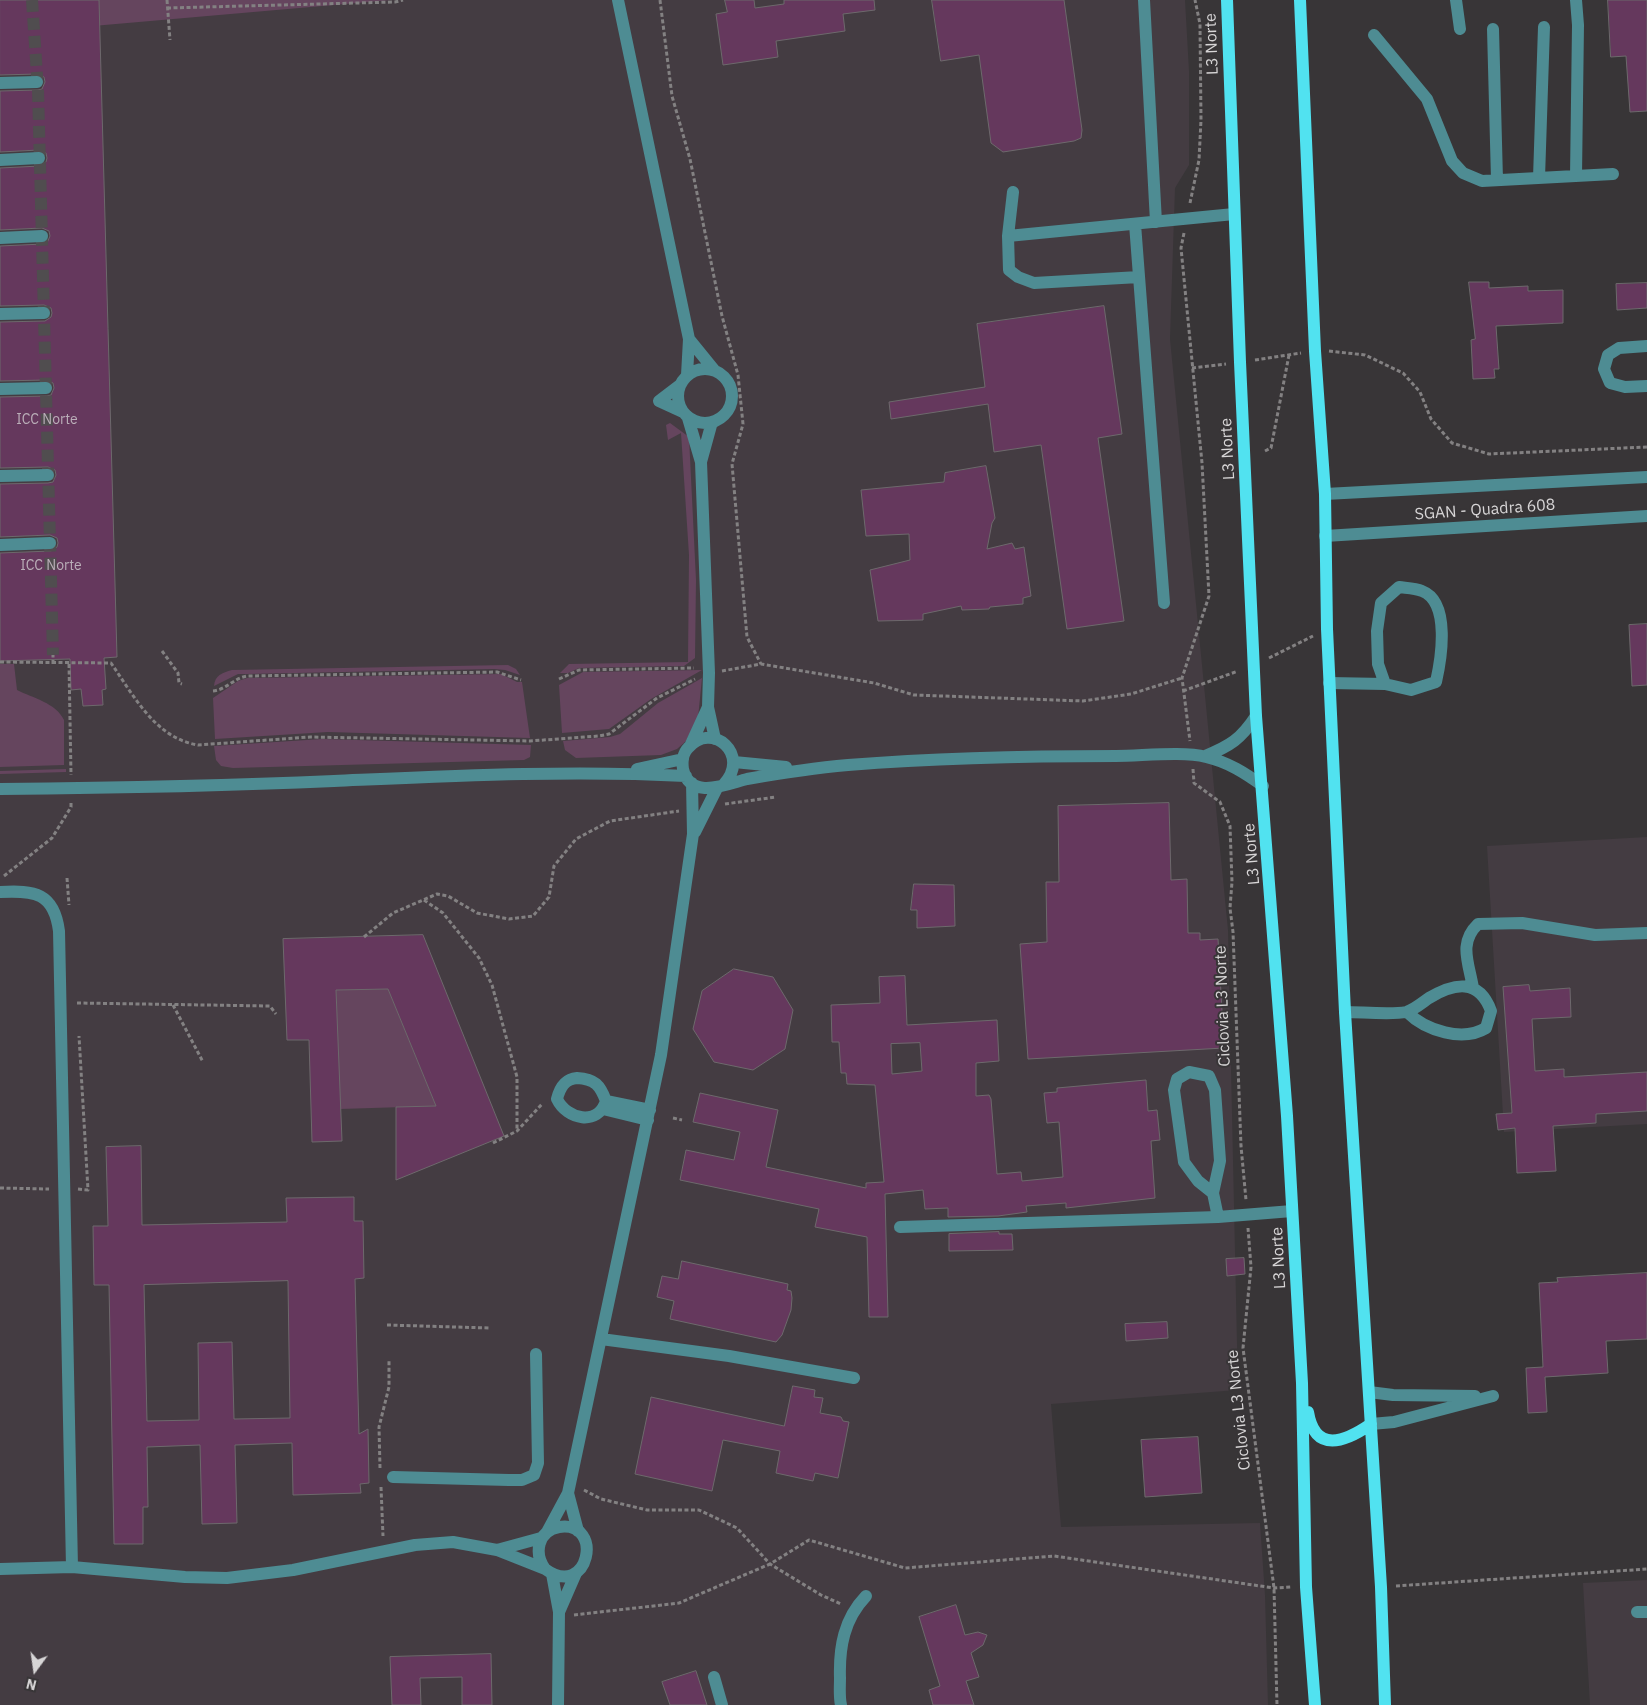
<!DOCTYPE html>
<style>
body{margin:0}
#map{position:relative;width:1647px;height:1705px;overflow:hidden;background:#383537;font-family:"IBM Plex Sans",sans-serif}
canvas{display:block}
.north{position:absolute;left:10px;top:1645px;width:50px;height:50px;-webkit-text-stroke:4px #383537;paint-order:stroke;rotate:194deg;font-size:14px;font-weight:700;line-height:20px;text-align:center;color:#d7d5d6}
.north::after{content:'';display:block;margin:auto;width:18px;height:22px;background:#d7d5d6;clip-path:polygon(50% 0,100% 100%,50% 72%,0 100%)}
</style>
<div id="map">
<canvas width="1647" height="1705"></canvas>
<div class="north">N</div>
</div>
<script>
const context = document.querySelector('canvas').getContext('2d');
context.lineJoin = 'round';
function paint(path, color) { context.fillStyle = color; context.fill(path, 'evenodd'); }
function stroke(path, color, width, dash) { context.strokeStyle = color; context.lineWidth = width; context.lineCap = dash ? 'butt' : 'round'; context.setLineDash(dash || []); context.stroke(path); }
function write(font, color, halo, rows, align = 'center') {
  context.font = font + ' "IBM Plex Sans",sans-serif'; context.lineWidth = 4; context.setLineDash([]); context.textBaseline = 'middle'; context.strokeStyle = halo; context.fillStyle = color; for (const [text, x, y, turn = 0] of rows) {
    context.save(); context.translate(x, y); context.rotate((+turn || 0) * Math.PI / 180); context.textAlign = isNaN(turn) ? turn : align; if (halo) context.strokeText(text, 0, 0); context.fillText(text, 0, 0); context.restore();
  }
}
paint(new Path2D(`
 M0,0H1185L1189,71V165L1175,188L1170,339L1228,930L1238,1390L1051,1404L1061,1527L1260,1523L1265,1595L1268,1705H0Z
 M1647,837V1124L1504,1132L1487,846Z
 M1647,1580V1705H1590L1583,1583Z`), '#443c42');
paint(new Path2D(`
 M92,0H391L93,26Z
 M670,423L689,437L696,580L695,658L684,666L579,668L568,673H560L569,664L688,662L689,555L681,433L668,440L666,425Z
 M0,664H14L17,690C33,698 56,703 64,720V765L0,767Z
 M508,665L516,669L520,675L505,670L494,669L246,674H238L214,686C215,675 222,673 232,670Z
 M702,670L651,699L609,729L562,733L559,685L583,672Z
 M501,674L517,682H522L530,738L328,732L215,739L213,698L238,681L247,678Z
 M702,678L698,718L686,741L677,749L661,755L576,758L565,750L563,741L610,737L620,734L658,703Z
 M322,739L531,745L530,757L524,760L233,768L221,766L216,760L214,746Z
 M66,769V772L0,774V771Z
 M388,989L436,1106L340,1109L336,990Z`), '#65455e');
const building = new Path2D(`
 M0,0H99L117,657L104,658L106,689L102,690L103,705L83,706L81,689L71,690L70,659L0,661V553L51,551L57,547L58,543L57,538L50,535L0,537V484L48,483L53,482L56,475L55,470L48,467L0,468V397L47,396L51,395L54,388L53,383L46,380L0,381V322L45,321L51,317L52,313L51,308L44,305L0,306V246L43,244L47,243L50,236L49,231L42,228L0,230V168L40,166L46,162L47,158L46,153L39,150L0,152V91L38,90L42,89L45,82L44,77L37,74L0,75Z
 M725,0H754L755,8L784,4V0H874L875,10L843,14L845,31L776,41L778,57L723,65L716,14L727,12Z
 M932,0H1064L1082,130L1081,138L1074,141L1003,152L991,143L979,55L941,61Z
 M1608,0H1647V111L1630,112L1626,56L1611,57Z
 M1469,282H1489V288L1528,286V291L1563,290V323L1496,326L1499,369H1494L1495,378L1473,379L1471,340L1475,339Z
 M1647,283V308L1617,310L1616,284Z
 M1104,306L1122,434L1098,438L1124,621L1067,629L1041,445L994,452L988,404L891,419L889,402L985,387L977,324Z
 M986,466L995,518L992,523L987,549L1012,543L1015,549L1024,547L1031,596L1023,598V604L990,607L989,609L962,610L961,606L923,614V620L878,621L870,570L910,560L909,534L866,536L861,490L944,482L945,473Z
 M1647,624V685L1632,686L1629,625Z
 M1169,803L1171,880L1187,879L1188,933H1200V940L1218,939L1224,1048L1028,1059L1020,944L1047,942L1046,882H1059L1058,806Z
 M914,884L954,885L955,926L917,928V910H911Z
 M423,935L504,1136L396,1180V1107L436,1106L388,989L336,990L342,1141L312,1142L309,1040H287L283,939Z
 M734,969L773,977L793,1010L785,1049L753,1070L714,1062L693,1029L702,991Z
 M905,976L907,1025L997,1020L999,1061L976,1063V1096L989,1095L991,1099L997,1174L1021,1172L1022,1181L1063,1177L1059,1122L1047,1123L1044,1093L1057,1092V1088L1146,1080L1148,1111L1157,1110L1160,1140L1151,1141L1155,1198L1066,1208V1203L1026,1206L1027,1212L998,1216L948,1217V1208L925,1209L923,1190L885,1194L888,1317H869L867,1237L815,1227L819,1209L680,1180L686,1150L734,1160L740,1132L693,1122L700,1093L778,1110L766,1167L866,1188V1183L884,1182L875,1085L847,1084L846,1073H841L839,1042H832L831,1005L880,1003L879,977ZM920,1043L922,1071L892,1074L891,1044Z
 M1529,985L1530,991L1570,988L1571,1017L1532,1019L1535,1071L1564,1069V1077L1647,1072V1111L1596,1114V1123L1553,1126L1556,1171L1517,1173L1515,1128L1498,1130L1496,1114L1512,1113L1503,987Z
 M141,1146L142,1225L287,1222L286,1198L354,1197V1221H363L364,1278L355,1279L359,1434L368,1429L369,1483L360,1484L361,1493L293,1495L292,1443L235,1445L237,1523L202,1524L200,1445L147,1447L148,1507H143V1544H114L109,1285H94L93,1226H108L106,1147ZM288,1281L290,1418L234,1419L232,1342L198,1343L199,1420L147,1421L144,1285Z
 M999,1232V1234H1012L1013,1250L949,1251V1234Z
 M1244,1258L1245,1274L1227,1276L1226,1259Z
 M682,1261L788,1284L787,1290L791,1291L792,1298L791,1310L782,1335L776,1342L670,1319L674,1301L657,1297L662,1276L678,1279Z
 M1647,1273V1339L1606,1341L1608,1373L1545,1377L1547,1412L1528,1413L1526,1368L1543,1367L1539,1283L1558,1282L1557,1278Z
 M1167,1322L1168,1338L1126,1341L1125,1324Z
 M793,1386L815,1390L814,1397L823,1398L820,1413L841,1417L843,1421L849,1422L838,1478L815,1473L813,1481L776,1473L780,1451L723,1440L712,1491L635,1474L651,1397L784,1426Z
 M1198,1437L1202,1493L1145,1497L1141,1440Z
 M956,1605L965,1635L978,1632L987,1635L983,1645L971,1653L979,1677L966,1681L974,1705H933L929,1690L940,1686L919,1617Z
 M491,1654L492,1705H462V1677L420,1678L421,1705H392L390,1657Z
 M696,1671L707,1705H670L662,1682Z`);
paint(building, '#65385d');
stroke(building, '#6d696c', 1);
stroke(new Path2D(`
 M32,0L38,90L53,655`), '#504d4f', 12, [12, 6]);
stroke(new Path2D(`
 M167,0L170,40
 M660,0L672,96L690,159L722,316L738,375L743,424L732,464L747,637L761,664
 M167,8L395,2L403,0
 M1190,203L1199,160L1201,120L1200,24L1195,0
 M1184,233L1181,248L1202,463L1209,596L1182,678L1190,741
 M1329,351L1365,355L1403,373L1420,392L1431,419L1452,443L1489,454L1647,447
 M1255,360L1301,353
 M1192,368L1226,364
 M1265,451L1271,448L1289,355
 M162,651L178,673L179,683L182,684
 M1269,658L1313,636
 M0,662L111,663C134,696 155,738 198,745L310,737L530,741L599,736L609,734L657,698L695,679
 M53,664V655
 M69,664L71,775
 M722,671L761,664L874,683L914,695L1083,701L1131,694L1182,678
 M559,679L579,670L694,668
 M213,691C226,690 235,677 248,676L497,672L521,680
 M1183,691L1238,671
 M1193,769L1194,783L1220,802L1230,826L1232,882L1230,908L1233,932L1241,1146L1246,1200
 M725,804L776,797
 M4,876L52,838L71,807V803
 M67,878L69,905
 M424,900L443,913L479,958L492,985L517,1077V1131
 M364,937L393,913L437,894L448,896L477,913L509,919L533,916L549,897L554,866L576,839L610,821L679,811
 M77,1003L270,1006L276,1014
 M173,1005L203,1062
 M673,1118L682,1120
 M493,1143L517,1131L543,1103
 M0,1188L49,1189
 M78,1189L88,1190L79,1036
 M1248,1228L1251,1267L1243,1348L1274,1588L1277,1705
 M387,1325L490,1328
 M380,1468L379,1427L389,1387V1360
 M381,1487L383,1536
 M584,1490L601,1499L647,1510H699L737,1528L770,1564L821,1595L841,1604
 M1396,1586L1647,1569
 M574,1615L679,1603L770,1564L809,1540L905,1568L1054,1556L1274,1588L1291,1587`), '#838182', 3, [4, 2.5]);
stroke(new Path2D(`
 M618,0L689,339L687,375
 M1144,0L1156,222
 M1456,0L1460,29
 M1493,29L1497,180
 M1374,35L1427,99L1452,161L1463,173L1482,181L1613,174
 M0,83L37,82
 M0,160L39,158
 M1576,176L1578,25L1576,0
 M1539,178L1544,27
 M1013,192L1008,236L1009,270L1018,277L1034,283L1139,277
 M1135,224L1164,603
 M1008,236L1234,214
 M0,238L42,236
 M0,314L44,313
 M689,339L715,371
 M1647,346L1619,348L1608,355L1604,369L1610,383L1625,387L1647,386
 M678 396a27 27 0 1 1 54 0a27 27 0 1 1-54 0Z
 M680,385L659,401L683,412
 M0,389L46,388
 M688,418L701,462L709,673L708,707L715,739
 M701,462L712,422
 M0,476L48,475
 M1325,494L1647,477
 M1325,536L1647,516
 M0,545L50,543
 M1329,683L1385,684L1411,690L1436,682C1441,660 1451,602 1422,591C1415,588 1406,588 1399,587L1381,603L1377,631L1378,664L1385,684
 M691,744L708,707
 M1205,756C1230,746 1241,739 1256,716
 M734,762L786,767
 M637,769L683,759
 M724,784C751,755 712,720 688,748C683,753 682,762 683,769C690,801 727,784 747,779C781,773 814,768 848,765C937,758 1027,756 1116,756C1142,756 1183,751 1206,757C1228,762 1245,773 1263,786
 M0,789C111,788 222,786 334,781C451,776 568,770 686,776
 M695,832L717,788
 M0,892C35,890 54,893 59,931L72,1567
 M1473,988C1469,963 1458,943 1478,924L1522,923L1595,935L1647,933
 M1345,1012C1361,1012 1392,1015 1406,1012C1414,1010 1423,1002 1429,998C1454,983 1479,978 1491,1011L1486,1028C1463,1042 1426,1031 1407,1012
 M577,1078C595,1079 600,1085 606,1101C598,1126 567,1120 557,1099C560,1087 565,1079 577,1078Z
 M606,1101L650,1110
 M603,1109L648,1120
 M1213,1193L1198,1181L1184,1162L1174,1090L1177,1079L1189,1072L1209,1076L1215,1090L1220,1161L1213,1193L1218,1217L1292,1211
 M900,1227L1218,1217
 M601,1339L729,1356L854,1378
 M1369,1392L1393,1395L1475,1396
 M1371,1424L1394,1422L1493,1396
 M393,1477L509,1480H522L534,1475L538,1463L536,1354
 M568,1493L578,1531
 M547,1532L568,1493L661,1055L693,834L692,783
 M497,1550L541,1538
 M0,1569L72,1567L185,1577L227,1578L293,1570L415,1545L453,1542L497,1550L545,1569C589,1601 605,1520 559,1527C537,1531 534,1554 545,1569
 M552,1574L559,1612L558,1705
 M559,1612L576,1573
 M1637,1612H1647
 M714,1677L722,1705
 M841,1705C839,1697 840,1687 840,1678C839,1647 844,1619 866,1596`), '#4e8c93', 12);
stroke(new Path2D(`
 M1227,0L1240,362L1256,716L1287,1116L1302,1383L1306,1587L1315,1705
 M1300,0L1315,351L1325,494L1327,629L1345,1012L1381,1587L1385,1705
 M1308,1412C1315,1454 1345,1442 1371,1424`), '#51e2f0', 12);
write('14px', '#baaeb8', null, [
 ["ICC Norte",47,420],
 ["ICC Norte",51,566]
]);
write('16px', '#d7d5d6', '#383537', [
 ["L3 Norte",1212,44,-92],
 ["L3 Norte",1228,449,-93],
 ["SGAN - Quadra 608",1485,510,-4],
 ["L3 Norte",1252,854,-95],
 ["Ciclovia L3 Norte",1223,1006,-92],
 ["L3 Norte",1279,1258,-93],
 ["Ciclovia L3 Norte",1239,1410,-96]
]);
</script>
